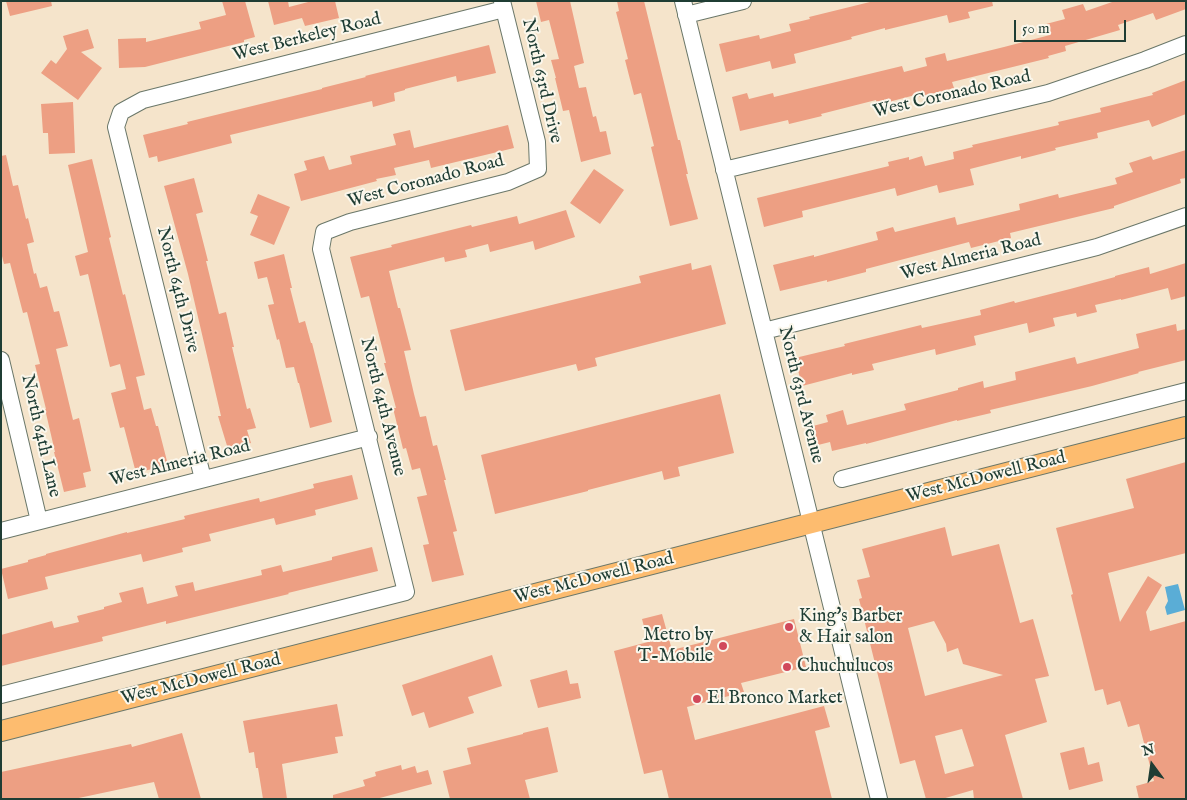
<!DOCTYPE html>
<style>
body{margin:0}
#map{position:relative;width:1187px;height:800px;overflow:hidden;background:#f5e4cb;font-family:"IM FELL English",serif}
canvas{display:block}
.frame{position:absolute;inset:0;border:2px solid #1f3d34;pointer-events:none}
.north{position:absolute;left:1127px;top:740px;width:50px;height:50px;-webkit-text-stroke:4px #fbf7ec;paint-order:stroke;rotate:346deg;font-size:14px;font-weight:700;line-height:20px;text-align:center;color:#1f3d34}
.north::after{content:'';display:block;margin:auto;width:18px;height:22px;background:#1f3d34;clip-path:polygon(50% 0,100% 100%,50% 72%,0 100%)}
.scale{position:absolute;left:1014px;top:20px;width:112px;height:22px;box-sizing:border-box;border:2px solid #1f3d34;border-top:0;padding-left:6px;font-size:15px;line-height:18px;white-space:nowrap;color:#1f3d34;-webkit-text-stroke:4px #fbf7ec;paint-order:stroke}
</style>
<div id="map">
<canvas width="1187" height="800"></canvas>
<div class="frame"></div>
<div class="north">N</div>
<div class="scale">50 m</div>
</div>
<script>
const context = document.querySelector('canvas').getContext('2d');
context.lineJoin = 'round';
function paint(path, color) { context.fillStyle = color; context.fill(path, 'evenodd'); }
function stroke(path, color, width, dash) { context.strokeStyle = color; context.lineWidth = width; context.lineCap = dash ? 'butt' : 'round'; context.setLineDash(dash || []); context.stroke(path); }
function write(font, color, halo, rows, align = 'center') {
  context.font = font + ' "IM FELL English",serif'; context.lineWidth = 4; context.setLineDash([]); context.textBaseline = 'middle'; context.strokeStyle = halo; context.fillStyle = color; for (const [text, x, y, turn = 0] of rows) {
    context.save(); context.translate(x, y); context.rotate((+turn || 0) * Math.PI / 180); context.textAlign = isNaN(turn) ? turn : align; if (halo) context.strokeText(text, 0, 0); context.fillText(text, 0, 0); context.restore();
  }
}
paint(new Path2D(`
 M1178,584L1185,610L1167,615L1165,607L1168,601L1165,587Z`), '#5aadd6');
paint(new Path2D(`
 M6,1H51L52,6L10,16Z
 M222,1H245L255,37L244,40V42L145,67L119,68L118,39L146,38V42L201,29L199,22L226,15Z
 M268,1H288L289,7L312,1H335L339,18L305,26L302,18L274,25Z
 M536,1H570L584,63L574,66L579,88L586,87L593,117L596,116L600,132L606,131L611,154L581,162L569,110L563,111L555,78H556L551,60L559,59L549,20L541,22Z
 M617,1H644L678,140H680L688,174H686L698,219L670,226L651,147L654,146L641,93L634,95L625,60L628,59L616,12L619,11Z
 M874,1H992L993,6L968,12L970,18L949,23L947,15L885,30V28L851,37L852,39L794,54L796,63L772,69L770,61L726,72L719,44L759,35L760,39L791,31L789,24L810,19L809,17Z
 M1115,1H1186V9L1156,20L1153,13L1118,25L1120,30L1065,46L1066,51L1048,56L1049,58L952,82L954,88L919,97V94L877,105L876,100L821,114L822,116L789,124L788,120L740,131L732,97L747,93L749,99L773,93L774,97L902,66L904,72L927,66L925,58L945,53L947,61L1004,47L1050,35L1046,24L1065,19L1062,10L1083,4L1086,11Z
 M88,29L94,48L81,52L102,68L78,100L41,73L51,60L56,64L67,49L63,36Z
 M489,45L496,73L457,82L456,76L405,89V90L394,93L395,101L373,107L372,101L230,135L232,143L158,162L157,156L149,158L143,135L188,124L187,122L236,110L322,89V88L366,77L365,76Z
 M1186,80V114L1152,127L1149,120L1097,133L1098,138L1055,148L1056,150L1021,159V156L970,169L974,185L939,193L937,185L897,196L895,188L802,211L803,217L764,227L757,198L889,166L888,162L909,157V160L922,156L925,166L954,159L953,152L973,147L972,145L1059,125L1058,122L1101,112L1100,108L1153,95L1152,93Z
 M73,102L75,153L49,154L48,133H43L41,104Z
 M508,125L514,148L431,168L429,160L394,168L396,175L376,179L377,181L301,201L294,174L307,170L304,161L324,156L329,170L352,164L350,156L396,145L393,134L410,130L414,148Z
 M1186,150V178L1180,179L1181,183L1114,206V208L1010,233L1011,238L971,248L969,242L866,269V272L827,282V280L780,291L773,265L814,255V257L878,240L876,232L893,227L895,232L955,217L957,225L1020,210L1019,204L1058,194L1059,198L1117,184L1115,178L1133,172L1129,163L1151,156L1153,160Z
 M6,155L13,186L18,185L26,219L28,218L34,242L27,244L34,274L36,273L40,288L47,286L54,312L59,311L68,346L56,349L73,420L79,418L91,471L83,473L86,487L64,492L54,452H55L45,409H46L35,365L40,364L27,312L23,313L10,263L4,264L1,252V156Z
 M92,159L111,237L109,238L123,295L125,294L145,375L136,377L144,410L151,408L156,426H158L168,465L136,473L124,427L120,428L111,393L126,389L120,364L110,367L88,274L80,276L75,256L88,252L68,165Z
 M594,169L624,190L600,224L570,203Z
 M194,178L203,212L196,214L208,261H206L219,314L226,312L234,347H232L247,409L250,408L256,428L247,430L251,443L228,449L218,416H221L188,274L164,186Z
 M258,194L290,207L274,245L250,235L258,216L250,213Z
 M566,210L575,237L535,250L533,241L490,252L488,244L465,250L467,257L445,262L444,257L389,271L398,308H400L411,350L404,351L414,394L420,417L426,416L433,446L437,445L446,480H444L457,531L453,532L464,575L432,582L423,545L429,544L417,497L427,495L420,468L412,470L406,448L403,449L393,408H396L384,363H386L369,296L361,298L350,257L392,247L391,245L471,225L472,227L517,216L519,224Z
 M284,254L292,288H290L299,323L305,321L311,343H312L332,422L310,428L299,383H298L294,367L286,368L279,339L277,340L268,305L274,304L267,277L258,279L254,262Z
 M691,263L692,270L711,265L726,324L595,358L597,366L578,371L576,364L465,391L450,330L641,283L639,276Z
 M1186,263V296L1171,300L1168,288L1121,300V299L1095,305L1097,312L1077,317L1076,313L1053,318L1055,326L1029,333L1027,323L974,336L976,345L936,355L935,349L872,364L874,370L852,375V373L802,386L795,358L845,346L844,344L921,325L922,328L981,315L980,310L1014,301L1015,303L1070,289L1115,277V276L1149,267L1150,274Z
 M1176,324L1177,331L1186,329V360L1138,372L1139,373L1092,386L990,410L991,413L957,421V420L866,444V443L832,451L830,442L818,445L813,426L828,422L826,415L843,410L847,425L906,410L904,404L958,390V388L983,381L984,388L1016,380L1015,372L1075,357L1077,364L1139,348L1136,334Z
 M720,394L734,453L678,467L680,476L664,480L662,471L588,490V491L495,514L481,455Z
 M1186,462V553L1108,573L1120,622L1148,576L1162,585L1146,612L1150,631L1186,621V799H1139L1136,786L1154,781L1139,724L1128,727L1120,701L1107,705L1103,689L1095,691L1071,595L1073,594L1056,528L1134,508L1126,479Z
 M352,475L358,499L315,510L316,515L276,525L274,518L209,534L211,541L182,548L183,552L143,562L141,554L45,577L48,589L8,599L1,569L28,562V560L46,555V554L127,532V533L185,519L184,516L259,498L260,502L314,488L313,484Z
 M945,527L952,556L999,544L1020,623L1033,619L1049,676L1035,679L1047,722L1005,735L1023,799H974L973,790L942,799H926L915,760L900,764L859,599L862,598L857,580L870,577L862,549ZM934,621L946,644L947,652L958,648L963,664L1003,675L925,696L908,628ZM962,729L974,766L945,774L935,736Z
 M372,547L378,571L288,593L289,594L166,624V621L102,637L103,641L1,666V635L52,621L54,628L79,622L77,616L104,609V607L122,602L119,593L143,587L147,604L178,596L175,586L193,582L195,591L262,575L261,570L281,565L283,572L332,560V557Z
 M662,614L672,650L794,619L806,667L741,683L744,692L687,707L695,740L824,706L830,727L815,731L832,799H669L662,770L644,774L614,651L648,642L642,619Z
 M492,655L502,686L468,697L474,713L429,728L424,712L412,716L402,685Z
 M567,670L570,684L578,683L581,698L538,708L530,680Z
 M337,704L343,736L335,737L338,753L282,764L287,799H263L258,768H256L254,752L249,753L243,721Z
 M548,727L558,772L525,780L530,799H450L443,771L471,764L467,748L523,734V733Z
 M182,733L201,799H159L154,782L74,799H1V772L131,744L132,747Z
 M1084,747L1088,765L1099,762L1103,781L1069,790L1060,753Z
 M401,765L402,770L415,766L417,773L428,770L432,784L376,799H333V795L365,786L363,780L376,776L375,772Z`), '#ed9f83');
const minor = new Path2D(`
 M683,1L879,799
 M686,15L743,1
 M724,170L1048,93L1145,60L1186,44
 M764,331L1097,247L1186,216
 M1,360L39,521
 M203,479L116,127L121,112L143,100L504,9
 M842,479L1186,391
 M1,531L369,437
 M1,695L406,592L321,249L324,232L350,222L508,182L538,169L537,142L502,1`);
const major = new Path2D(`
 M1,731L1186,427`);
stroke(minor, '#6a7769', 18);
stroke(major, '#6a7769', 22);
stroke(minor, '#fff', 16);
stroke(major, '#fdbc6f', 20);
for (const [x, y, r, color] of [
 [789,627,5,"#d1495b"],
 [723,646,5,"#d1495b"],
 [787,667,5,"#d1495b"],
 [697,699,5,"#d1495b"]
]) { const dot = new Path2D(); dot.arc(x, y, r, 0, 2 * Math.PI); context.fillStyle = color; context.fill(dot); stroke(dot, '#fbf7ec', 2); }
write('18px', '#1f3d34', '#fbf7ec', [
 ["West Berkeley Road",307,38,-14],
 ["North 63rd Drive",541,81,77],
 ["West Coronado Road",952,95,-13],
 ["West Coronado Road",426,182,-15],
 ["West Almeria Road",971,258,-14],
 ["North 64th Drive",177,290,76],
 ["North 63rd Avenue",800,395,76],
 ["North 64th Avenue",382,407,76],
 ["North 64th Lane",40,436,77],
 ["West Almeria Road",180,464,-14],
 ["West McDowell Road",986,478,-14],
 ["West McDowell Road",594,579,-14],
 ["West McDowell Road",201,680,-14]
]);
write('18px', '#1f3d34', '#fbf7ec', [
 ["King's Barber",799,617],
 ["& Hair salon",799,638],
 ["Metro by",713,636,"right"],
 ["T-Mobile",713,657,"right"],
 ["Chuchulucos",797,667],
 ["El Bronco Market",707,699]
], 'left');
</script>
